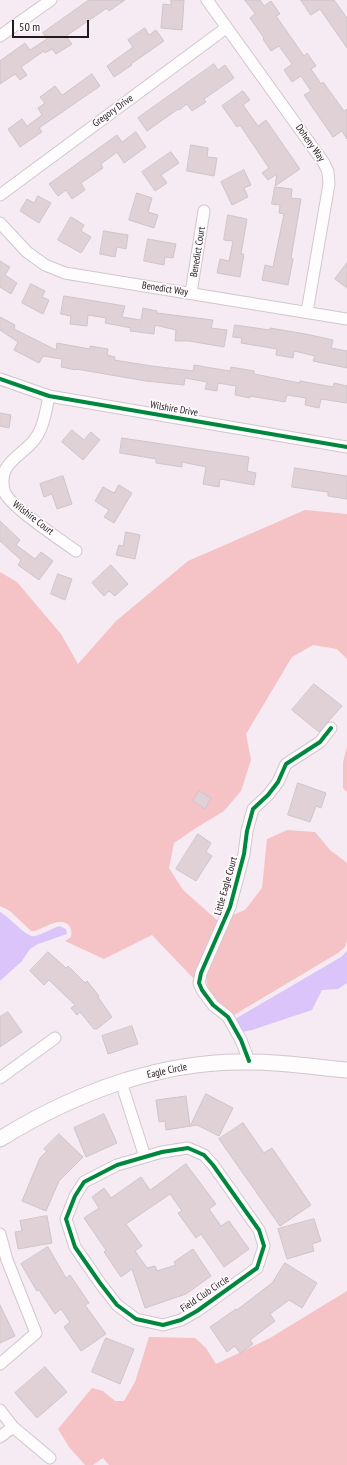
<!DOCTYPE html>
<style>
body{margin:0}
#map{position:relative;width:347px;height:1465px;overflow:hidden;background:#f6ebf2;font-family:"PT Sans Narrow",sans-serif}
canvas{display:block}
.scale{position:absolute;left:12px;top:20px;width:77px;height:18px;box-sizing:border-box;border:2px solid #211a1e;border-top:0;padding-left:5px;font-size:12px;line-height:14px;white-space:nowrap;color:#211a1e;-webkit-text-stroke:3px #fdf9fb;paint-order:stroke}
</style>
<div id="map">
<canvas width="347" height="1465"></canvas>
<div class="scale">50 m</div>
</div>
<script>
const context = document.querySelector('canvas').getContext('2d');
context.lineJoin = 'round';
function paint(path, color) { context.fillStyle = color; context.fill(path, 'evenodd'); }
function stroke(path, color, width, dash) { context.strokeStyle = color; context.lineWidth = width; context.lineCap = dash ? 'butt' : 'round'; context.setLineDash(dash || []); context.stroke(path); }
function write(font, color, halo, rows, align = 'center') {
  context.font = font + ' "PT Sans Narrow",sans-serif'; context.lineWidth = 3.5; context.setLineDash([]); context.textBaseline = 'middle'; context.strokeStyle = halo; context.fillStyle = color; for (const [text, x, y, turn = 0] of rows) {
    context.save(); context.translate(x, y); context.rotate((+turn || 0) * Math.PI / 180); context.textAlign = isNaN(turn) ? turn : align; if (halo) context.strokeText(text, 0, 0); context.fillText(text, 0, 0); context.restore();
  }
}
paint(new Path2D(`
 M305,510L347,514V659L337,649L313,645L292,657L246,734L251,760L241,791L224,811L196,828L174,843L169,868L183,890L218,921L196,971L194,979L152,935L104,959L65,941L71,937C73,929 69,921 59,922C53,922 41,929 35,931H31L10,911L0,906V572L17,582L61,634L78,664L116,621L188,561Z
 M347,747V792L343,788V762Z
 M287,830L315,832L330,850L347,863V941L345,947L338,953L234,1015C222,1004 203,992 207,974L233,915L245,910L262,888L267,839Z
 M347,1291V1465H109L103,1458L93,1465H85L69,1447L58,1429L92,1388L103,1391L115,1401H124L135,1382L149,1337L195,1338L206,1348L216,1364L270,1338Z`), '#f5c2c6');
paint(new Path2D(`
 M0,912C10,917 26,938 35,936C43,934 51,929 59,926L66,929L67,934L38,944L30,949L22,961L0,981Z
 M347,951V983L338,989L322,990L312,1010L252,1030L237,1033L235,1019L341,957Z`), '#dbc4fa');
const building = new Path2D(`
 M89,0H125L109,11L107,8L66,36L72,44L56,54L52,49L45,53L44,51L21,67L27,75L20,80L15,74L0,84V61L25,43L30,50L47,39L43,33Z
 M171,0H184L182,30L161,28L163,4L171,5Z
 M245,0H260L264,6L271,1L280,14L276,16L304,56L307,53L316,66L311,69L321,84L323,82L344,111L347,109V139L342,131L333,137L304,95L311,91L301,76L292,82L284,70L292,64L279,46L271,51L263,39L264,38L250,18L255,14Z
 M301,0H334L347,18V48L320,9L311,15Z
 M145,28L149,35L156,30L164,41L131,64L132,65L114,77L107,66L133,47L128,40Z
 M214,64L218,70L225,65L234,78L204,99L206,102L192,111L187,104L179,110L178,109L147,131L138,118Z
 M92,74L100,86L39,128L42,132L20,147L8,129L22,119L27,126L42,115L38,108L45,103L40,97L55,86L62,95Z
 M243,91L250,100L243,105L258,126L266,120L300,169L275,186L277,174L268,180L262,173L269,168L240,125L237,127L222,106Z
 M136,132L146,147L124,163L117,152L101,164L103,168L81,183L85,190L72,199L66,190L58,196L49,184L117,135L122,142Z
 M191,145L208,148L207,157L217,158L214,176L187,171Z
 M171,152L179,163L161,175L167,183L155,191L142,172Z
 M244,170L251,185L244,188L248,197L232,205L221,182Z
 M275,187L292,189L291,198L301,199L291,258L293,259L288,285L262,280L265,265L273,267L284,214L279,213L280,205L272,204Z
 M137,193L152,198L148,212L158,215L154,228L129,220Z
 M38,196L51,203L39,223L20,211L27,199L34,203Z
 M228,215L247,219L241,254H244L240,277L217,273L220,259L229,261L233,241L224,240Z
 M71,217L84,225L81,231L91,237L81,253L58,240Z
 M104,231L128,235L126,249L117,247L115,257L100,254Z
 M148,239L176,244L173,258L165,257L164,265L144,261Z
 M0,261L10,267L5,275L17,283L11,294L0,287Z
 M347,263V288L335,279Z
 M31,284L45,291L42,297L49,300L43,314L22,303Z
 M64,296L125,306L122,317L141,320L143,308L157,311V313L213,320L211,328L227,330L224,347L189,341H175L176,330L155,325L154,334L130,331L131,328L105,323L106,318L88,315L87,326L70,324L71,316L61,314Z
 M0,317L15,325L14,329L56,350L57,343L90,349V346L108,349L107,355L115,357L114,360L152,366L193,371L194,365L230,371L231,367L254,371V374L300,383V381L333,387L334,383L347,386V403L321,399L319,408L305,405L306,398L287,395L285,402L250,396V398L235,395L236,386L218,383L217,391L205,389L207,382L185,378L184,385L146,381L76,369V370L61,367L62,359L43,356L39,363L14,350L18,342L0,330Z
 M235,325L270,330V328L306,334L333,340L331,348L347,351V368L313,361L315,356L294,351L293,358L276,355L277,349L241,343L242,338L233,337Z
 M0,413L11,415L9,428L0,426Z
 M72,430L84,440L91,432L100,440L83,460L62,442Z
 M122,438L249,457L247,471L256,473L254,485L220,479L219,487L203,484L206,467L182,462V467L156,463V459L120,453Z
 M295,468L347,476V499L328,496V492L292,487Z
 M63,476L72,504L57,509L52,494L44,497L40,484Z
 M119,485L132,493L114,523L104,517L109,510L95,501L103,487L114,493Z
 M0,521L20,540L16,545L35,559L41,552L53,561L39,580L18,565L21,560L0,541Z
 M126,532L140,535L135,559L116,555L119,545L123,546Z
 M111,565L128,584L115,596L109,591L104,596L92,583Z
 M58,574L72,579L65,600L51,594Z
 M314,684L342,706L319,732L292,710Z
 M298,783L326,793L321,808L316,806L310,822L288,815Z
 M199,791L211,798L205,809L193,801Z
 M198,834L211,843L206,852L212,856L196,881L176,869Z
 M48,952L66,968L68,966L85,983L87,981L99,996L98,997L112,1017L97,1029H94L80,1012L77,1015L71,1008L75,1005L49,980L44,985L30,971Z
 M8,1012L22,1032L0,1047V1017Z
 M132,1026L138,1044L108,1054L102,1036Z
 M206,1094L233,1108L219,1136L197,1125L166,1130L165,1121L159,1122L156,1100L186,1096L190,1126Z
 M104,1114L117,1143L86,1157L74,1128Z
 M243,1123L264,1153L272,1148L311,1205L280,1226L219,1139Z
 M59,1134L83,1157L59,1181L46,1211L22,1201L40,1158L47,1151L44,1149Z
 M186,1164L216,1204L209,1209L221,1226L229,1221L249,1249L224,1267L201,1234L196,1238L178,1213L182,1211L170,1194L126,1224L142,1246L135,1251L147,1268L155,1266L157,1271L176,1265L174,1262L193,1249L211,1276L186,1294L145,1308L132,1269L121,1277L104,1252L106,1250L84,1218L99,1208L92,1197L104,1188L111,1198L141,1177L150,1190Z
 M47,1216L52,1243L18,1249L15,1232L22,1231L20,1221Z
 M314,1219L321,1241L312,1244L314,1251L287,1259L278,1229Z
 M48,1247L66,1278L70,1275L89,1303L85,1305L106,1334L81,1351L64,1327L70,1322L61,1309L55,1314L39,1290L37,1291L21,1264Z
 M285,1263L317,1283L302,1308L289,1300L270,1314L275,1321L250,1340L253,1344L240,1353L235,1346L227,1352L210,1327L236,1309L237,1310L272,1283Z
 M0,1305L15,1336L0,1343Z
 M106,1338L134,1349L120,1384L92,1372Z
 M45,1367L67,1392L37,1418L15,1393Z`);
paint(building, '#dfd1d6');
stroke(building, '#cec4c9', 1);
const street = new Path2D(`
 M207,0L324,163L328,172L329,184L307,312
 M0,36L51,0
 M0,195L226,28
 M0,223L27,252L45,265L65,273L347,319
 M191,293L204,211
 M0,379L49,396L347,447
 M49,396C46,410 44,427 35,439C27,450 14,456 7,467C2,474 2,486 5,493C12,508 61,540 76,551
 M249,1061L241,1040L228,1017L213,1005L202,990L199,983L201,973L230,907L244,854L247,831L253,809L268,795L278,782L286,764L320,742L331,728
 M0,1078L55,1038
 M121,1082L145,1157
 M188,1148L204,1155L213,1165L259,1230L264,1246L257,1268L197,1311L181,1320L163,1325L136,1319L117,1305L100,1283L75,1247L66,1219L75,1196L84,1182L117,1165L162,1152Z
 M0,1234L7,1260L36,1333L0,1364
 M0,1410L13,1427L50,1458
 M0,1437L13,1427`);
const secondary = new Path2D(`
 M0,1139C74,1093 161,1060 250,1062C282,1062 315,1067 347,1070`);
stroke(street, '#d0c7cc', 13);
stroke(secondary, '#d0c7cc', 17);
stroke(street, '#fefcfd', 11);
stroke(secondary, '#fefcfd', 15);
stroke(new Path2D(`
 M0,379L49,396L347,447
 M249,1061L241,1040L228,1017L213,1005L202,990L199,983L201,973L230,907L244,854L247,831L253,809L268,795L278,782L286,764L320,742L331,728
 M188,1148L204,1155L213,1165L259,1230L264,1246L257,1268L197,1311L181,1320L163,1325L136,1319L117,1305L100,1283L75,1247L66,1219L75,1196L84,1182L117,1165L162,1152Z`), '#00873e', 4);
write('10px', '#211a1e', '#fdf9fb', [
 ["Gregory Drive",113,111,-36],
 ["Doheny Way",310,143,55],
 ["Benedict Court",198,252,-81],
 ["Benedict Way",165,289,9],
 ["Wilshire Drive",174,409,10],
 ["Wilshire Court",33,518,38],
 ["Little Eagle Court",226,886,-74],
 ["Eagle Circle",167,1071,-12],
 ["Field Club Circle",205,1294,-34]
]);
</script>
